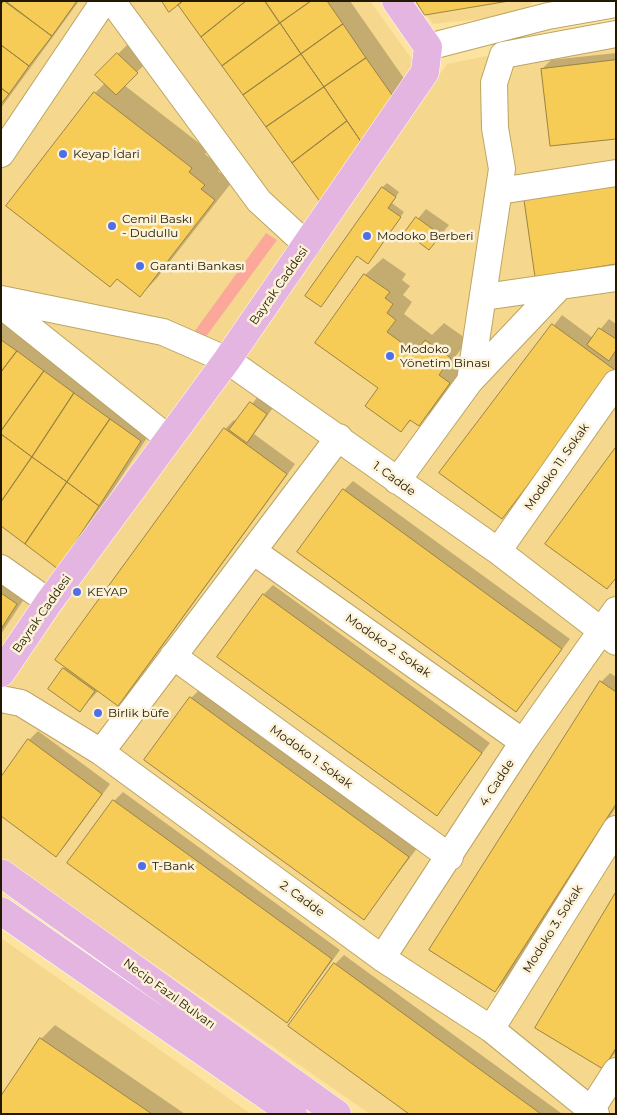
<!DOCTYPE html>
<meta charset="utf-8">
<style>
body{margin:0}
#map{position:relative;width:617px;height:1115px;overflow:hidden;background:#fde3a0;font-family:Montserrat,sans-serif}
canvas{display:block}
.frame{position:absolute;inset:0;border:2px solid #221900;pointer-events:none}
</style>
<div id="map">
<canvas width="617" height="1115"></canvas>
<div class="frame"></div>
</div>
<script>
const context = document.querySelector('canvas').getContext('2d');
context.lineJoin = 'round';
function paint(path, color) { context.fillStyle = color; context.fill(path, 'evenodd'); }
function stroke(path, color, width, dash) { context.strokeStyle = color; context.lineWidth = width; context.lineCap = dash ? 'butt' : 'round'; context.setLineDash(dash || []); context.stroke(path); }
function write(font, color, halo, rows, align = 'center') {
  context.font = font + ' Montserrat,sans-serif'; context.lineWidth = 5; context.setLineDash([]); context.textBaseline = 'middle'; context.strokeStyle = halo; context.fillStyle = color; for (const [text, x, y, turn = 0] of rows) {
    context.save(); context.translate(x, y); context.rotate((+turn || 0) * Math.PI / 180); context.textAlign = isNaN(turn) ? turn : align; if (halo) context.strokeText(text, 0, 0); context.fillText(text, 0, 0); context.restore();
  }
}
paint(new Path2D(`
 M1,1H370L414,62L212,364L158,430L1,656Z
 M417,1H533L525,14L433,24Z
 M616,30V1114H370L1,858V696L447,64Z
 M1,938L251,1114H1Z`), '#f5d88d');
paint(new Path2D(`
 M266,233L277,240L199,346L189,339Z`), '#fba89b');
paint(new Path2D(`
 M1,1H79L1,108Z
 M163,1H350L410,87L326,208L178,3Z
 M127,45L146,63L124,85L208,150L205,154L221,167L218,171L232,182L157,278L140,296L118,278L110,286L95,93L105,83L97,75Z
 M616,53V137L542,69L551,60Z
 M387,183L399,192L392,203L404,212L372,258L383,187Z
 M426,209L449,225L429,249L407,232Z
 M383,258L406,274L402,280L410,286L403,295L412,302L404,314L432,335L444,323L468,340L455,357L466,365L436,407L418,424L412,419L401,431L380,387L317,343L365,275Z
 M562,315L593,338L609,319L616,324V370L502,518L441,473Z
 M1,317L154,427L71,554L1,525Z
 M260,394L275,405L254,434L295,464L127,695L118,704L99,690L80,710L64,669L225,429L234,420L237,422Z
 M353,481L570,639L516,710L344,490Z
 M1,570L30,590L1,634Z
 M273,585L490,743L436,814L264,594Z
 M610,673L616,677V807L504,982L495,991L601,682Z
 M200,689L418,847L364,918L191,698Z
 M38,731L110,784L65,846L56,855L29,740Z
 M123,792L340,950L295,1012L286,1021L114,801Z
 M616,894V1052L603,1068Z
 M344,955L561,1113V1114H411L335,964Z
 M55,1025L185,1114H1V1098L41,1039Z`), '#0003');
const building = new Path2D(`
 M4,1L52,36L29,66L1,45V5Z
 M6,1H77L52,36Z
 M162,1H183L169,12Z
 M183,1H246L201,37L178,5Z
 M246,1H265L280,23L222,66L201,37Z
 M265,1H311L280,23Z
 M311,1H327L343,24L301,54L280,23Z
 M416,1H509L425,15Z
 M280,23L301,54L243,95L222,66Z
 M343,24L366,58L324,87L301,54Z
 M1,45L29,66L9,94L1,88Z
 M117,53L138,73L116,95L95,75Z
 M301,54L324,87L266,127L243,95Z
 M366,58L397,102L366,149L324,87Z
 M616,60V139L550,146L541,69Z
 M324,87L347,121L292,163L266,127Z
 M1,88L9,94L1,104Z
 M94,92L192,168L189,172L205,185L201,189L215,200L140,297L117,279L110,287L6,206Z
 M347,121L366,149L326,210L292,163Z
 M616,186V264L535,277L524,200Z
 M382,187L396,197L388,208L401,217L368,264L357,256L321,307L305,296Z
 M416,217L441,235L429,250L405,232Z
 M364,274L390,292L385,298L393,304L387,313L396,320L387,332L416,353L425,340L451,358L439,375L450,383L419,426L410,420L401,432L365,406L378,388L315,343Z
 M552,324L615,370L502,519L439,473Z
 M599,328L616,339V350L609,361L587,345Z
 M1,340L17,351L1,372Z
 M17,351L44,371L1,431V372Z
 M44,371L74,393L32,457L1,434V431Z
 M74,393L110,419L67,482L32,457Z
 M250,402L267,414L247,443L229,430Z
 M110,419L141,441L99,506L67,482Z
 M224,428L287,474L118,706L55,660Z
 M1,434L32,457L1,502Z
 M616,447V578L607,589L545,544Z
 M32,457L67,482L25,544L1,526V502Z
 M67,482L99,506L58,569L25,544Z
 M343,489L562,649L516,712L297,552Z
 M1,593L17,604L1,629Z
 M263,594L482,753L437,816L217,657Z
 M63,668L95,691L80,712L48,689Z
 M600,681L616,692V804L495,992L429,950Z
 M190,697L409,857L364,920L144,760Z
 M28,739L102,794L56,857L1,816V777Z
 M113,800L332,959L287,1023L67,863Z
 M616,892V1048L603,1069L535,1028Z
 M334,963L541,1114H409L288,1026Z
 M40,1038L152,1114H1V1096Z`);
paint(building, '#f6cc56');
stroke(building, '#9c8443', 1);
const minor = new Path2D(`
 M112,1L259,201L307,245
 M428,47L548,16L616,4
 M1,154L104,1
 M499,191L616,173
 M484,297L616,278
 M1,299L163,332L227,360L498,551L616,642
 M1,305L168,438
 M470,381L560,286
 M397,481L470,381L502,169L495,128L494,83L503,55L616,34
 M253,551L523,742
 M498,551L616,383
 M1,568L49,602
 M173,656L450,857
 M1,699L21,703L101,752L382,958L491,1029L596,1114
 M101,752L339,437
 M382,958L523,742L616,610
 M491,1029L616,829
 M591,1110L616,1071`);
const major = new Path2D(`
 M1,673L49,602L227,360L425,72L428,47L396,1
 M1,873L337,1114
 M1,911L293,1114`);
stroke(minor, '#bca462', 28);
stroke(major, '#fff', 29);
stroke(minor, '#fff', 26);
stroke(major, '#e3b5e0', 28);
for (const [x, y, r, color] of [
 [63,154,5,"#516fe4"],
 [112,226,5,"#516fe4"],
 [367,236,5,"#516fe4"],
 [140,266,5,"#516fe4"],
 [390,356,5,"#516fe4"],
 [77,592,5,"#516fe4"],
 [98,713,5,"#516fe4"],
 [142,866,5,"#516fe4"]
]) { const dot = new Path2D(); dot.arc(x, y, r, 0, 2 * Math.PI); context.fillStyle = color; context.fill(dot); stroke(dot, '#fcf2d8', 2); }
write('12px', '#221900', '#fcf2d8', [
 ["Keyap İdari",73,154],
 ["Cemil Baskı",122,219],
 ["- Dudullu",122,233],
 ["Modoko Berberi",377,236],
 ["Garanti Bankası",150,266],
 ["Modoko",400,349],
 ["Yönetim Binası",400,363],
 ["KEYAP",87,592],
 ["Birlik büfe",108,713],
 ["T-Bank",152,866]
], 'left');
write('12px', '#221900', '#fcf2d8', [
 ["Bayrak Caddesi",279,286,-55],
 ["Modoko 11. Sokak",557,467,-55],
 ["1. Cadde",394,479,36],
 ["Bayrak Caddesi",42,614,-55],
 ["Modoko 2. Sokak",388,646,35],
 ["Modoko 1. Sokak",311,757,36],
 ["4. Cadde",497,783,-57],
 ["2. Cadde",302,899,36],
 ["Modoko 3. Sokak",553,929,-58],
 ["Necip Fazıl Bulvarı",169,994,36]
]);
</script>
